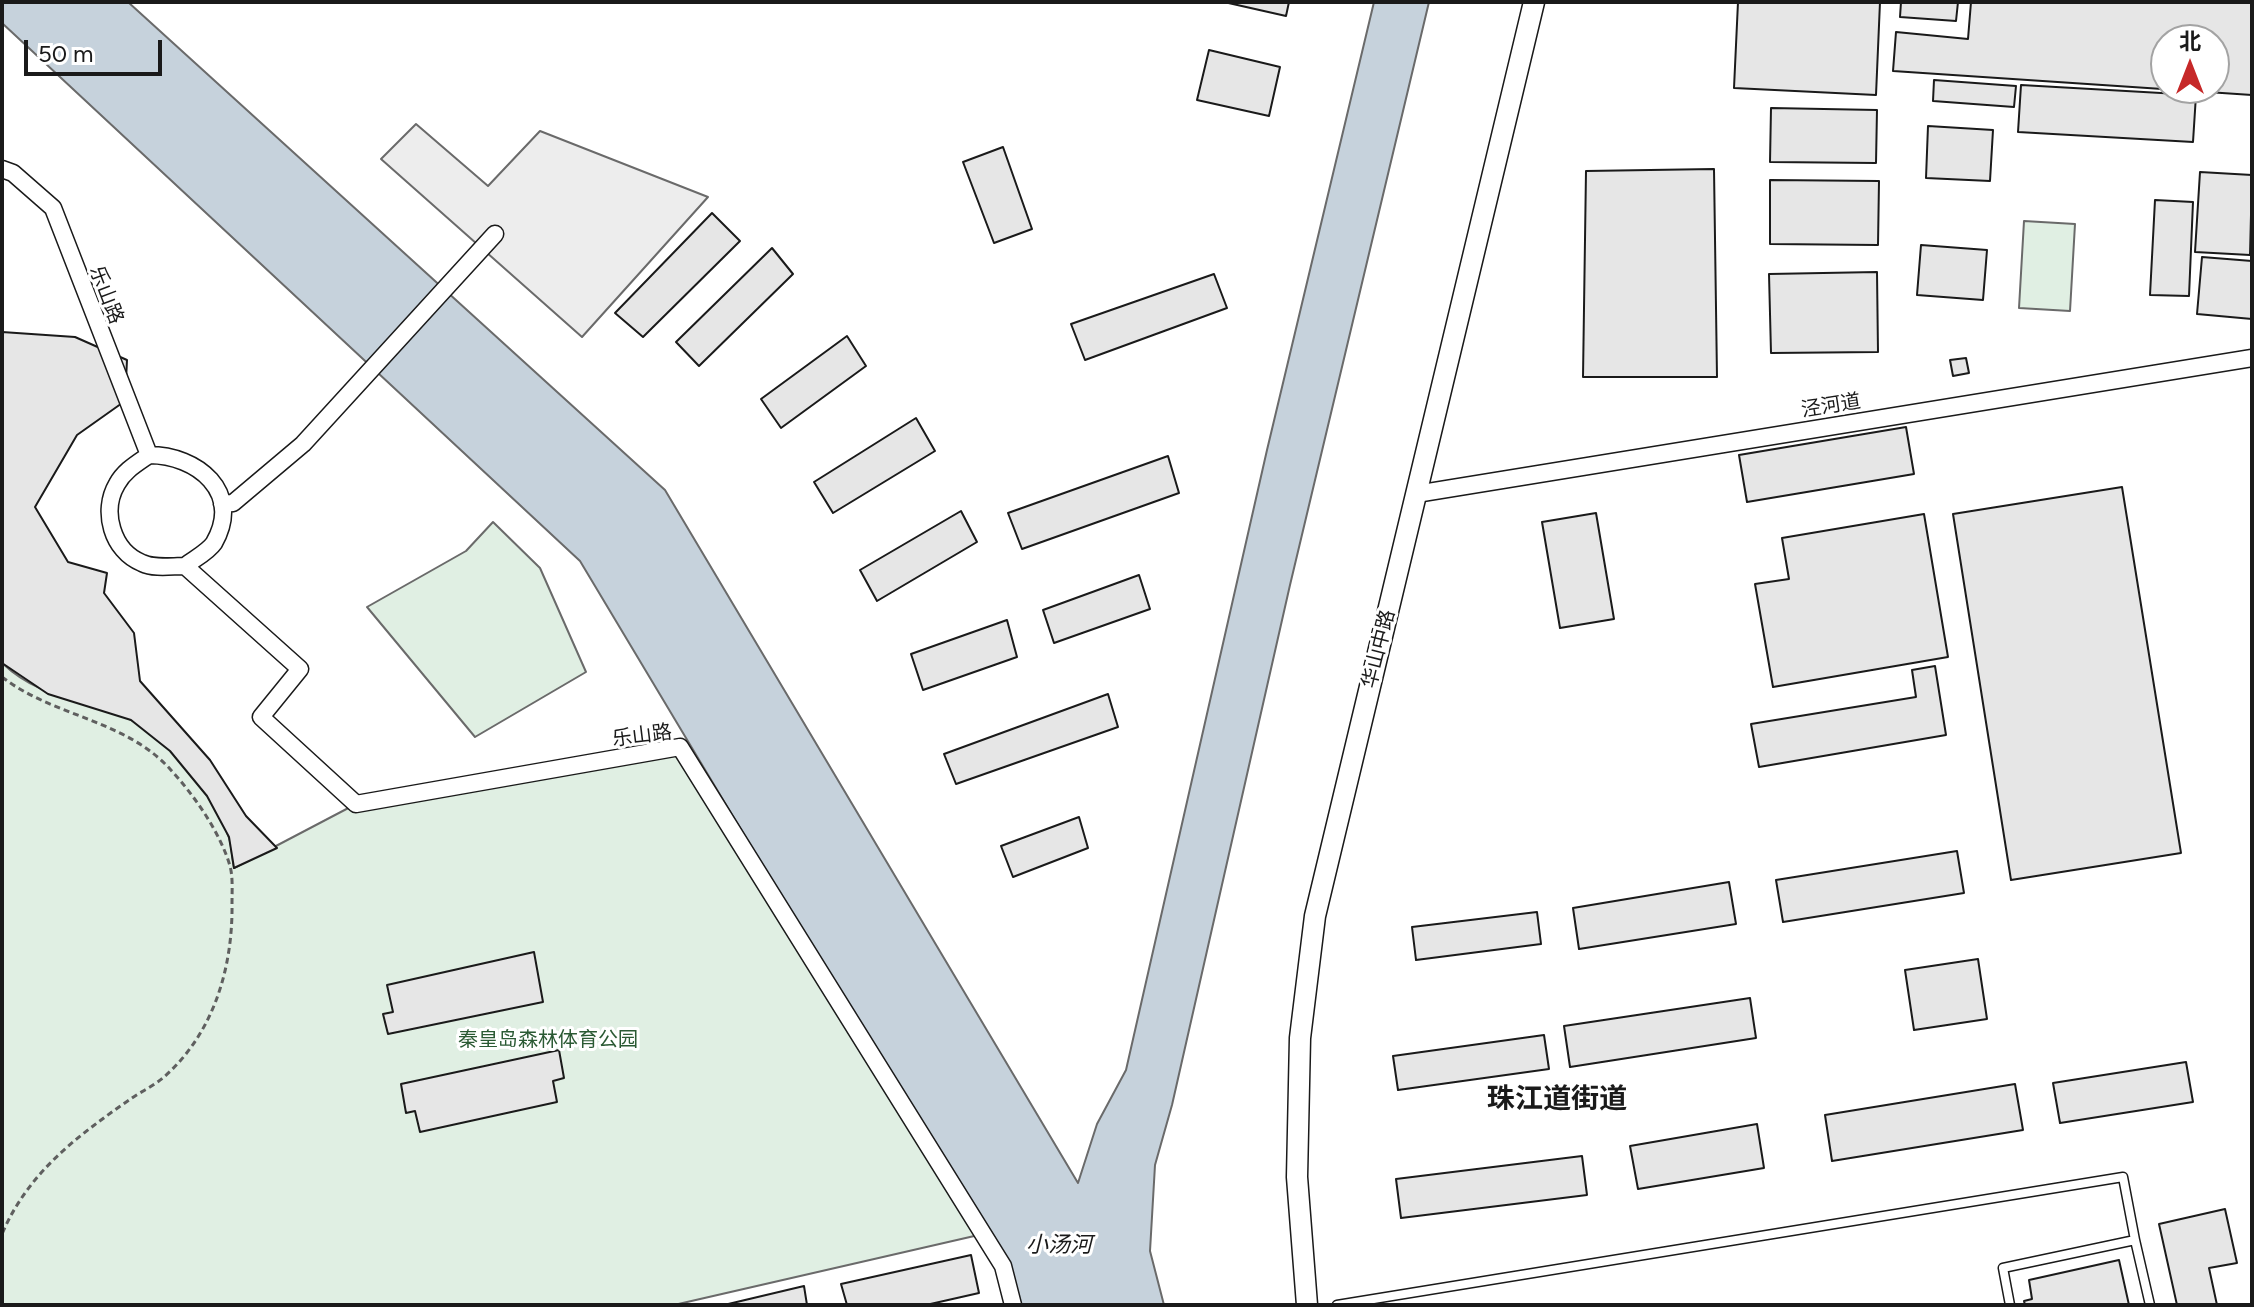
<!DOCTYPE html>
<meta charset="utf-8">
<style>
body{margin:0}
#map{position:relative;width:2254px;height:1307px;overflow:hidden;background:#fff;font-family:Figtree,"Noto Sans SC",sans-serif}
canvas{display:block}
.frame{position:absolute;inset:0;border:4px solid #1a1a1a;pointer-events:none}
.north{position:absolute;left:2150px;top:24px;width:80px;height:80px;box-sizing:border-box;background:#fff;border:2px solid #a3a3a3;border-radius:50%;rotate:0deg;font-size:22px;font-weight:700;line-height:32px;text-align:center;color:#1a1a1a}
.north::after{content:'';display:block;margin:auto;width:28px;height:36px;background:#c62828;clip-path:polygon(50% 0,100% 100%,50% 72%,0 100%)}
.scale{position:absolute;left:24px;top:40px;width:138px;height:36px;box-sizing:border-box;border:4px solid #1a1a1a;border-top:0;padding-left:10px;font-size:24px;line-height:28px;white-space:nowrap;color:#1a1a1a;-webkit-text-stroke:6px #fff;paint-order:stroke}
</style>
<div id="map">
<canvas width="2254" height="1307"></canvas>
<div class="frame"></div>
<div class="north">北</div>
<div class="scale">50 m</div>
</div>
<script>
const context = document.querySelector('canvas').getContext('2d');
context.lineJoin = 'round';
function paint(path, color) { context.fillStyle = color; context.fill(path, 'evenodd'); }
function stroke(path, color, width, dash) { context.strokeStyle = color; context.lineWidth = width; context.lineCap = dash ? 'butt' : 'round'; context.setLineDash(dash || []); context.stroke(path); }
function write(font, color, halo, rows, align = 'center') {
  context.font = font + ' Figtree,"Noto Sans SC",sans-serif'; context.lineWidth = 6; context.setLineDash([]); context.textBaseline = 'middle'; context.strokeStyle = halo; context.fillStyle = color; for (const [text, x, y, turn = 0] of rows) {
    context.save(); context.translate(x, y); context.rotate((+turn || 0) * Math.PI / 180); context.textAlign = isNaN(turn) ? turn : align; if (halo) context.strokeText(text, 0, 0); context.fillText(text, 0, 0); context.restore();
  }
}
const green = new Path2D(`
 M2024,221L2075,224L2070,311L2019,308Z
 M493,522L540,568L586,672L475,737L367,607L466,551Z
 M2,663C46,704 86,695 131,720C171,743 215,794 229,838C232,847 232,859 234,868L356,804L680,747L983,1234L674,1305H2Z`);
paint(green, '#e0efe3');
stroke(green, '#6a6a6a', 2);
const parking = new Path2D(`
 M416,124L488,186L540,131L708,197L582,337L381,159Z`);
paint(parking, '#ededed');
stroke(parking, '#6a6a6a', 2);
const water = new Path2D(`
 M2,2H128L665,490L1078,1183L1097,1124L1126,1070L1267,450L1374,2H1429L1290,585L1172,1105L1155,1165L1150,1251L1164,1305H1019L1013,1284L580,561L2,23Z`);
paint(water, '#c6d2dc');
stroke(water, '#6a6a6a', 2);
const building = new Path2D(`
 M1224,2H1289L1286,16Z
 M1738,2H1880L1876,95L1734,88Z
 M1901,2H1958L1956,21L1900,17Z
 M1971,2H2252V95L1893,71L1896,32L1968,39ZM2166,40H2214V88H2166Z
 M1209,50L1280,67L1269,116L1197,100Z
 M1934,80L2016,86L2014,107L1933,101Z
 M2021,85L2196,95L2193,142L2018,132Z
 M1771,108L1877,110L1876,163L1770,162Z
 M1928,126L1993,130L1990,181L1926,178Z
 M1003,147L1032,229L994,243L963,162Z
 M1714,169L1717,377H1583L1586,171Z
 M2200,172L2252,175L2250,255L2195,252Z
 M1770,180L1879,181L1878,245L1770,244Z
 M2155,200L2193,202L2189,296L2150,295Z
 M712,213L740,241L643,337L615,313Z
 M1921,245L1987,250L1983,300L1917,295Z
 M772,248L793,274L699,366L676,342Z
 M2202,257L2252,261V319L2197,314Z
 M1877,272L1878,352L1771,353L1769,274Z
 M1214,274L1227,308L1085,360L1071,324Z
 M2,332L75,337L127,360L125,401L77,435L35,507L68,562L107,573L104,593L134,633L140,681L210,760L246,816L277,848L234,868L229,837L207,796L170,751L131,720L48,694L2,663Z
 M847,336L866,366L781,428L761,399Z
 M1966,358L1969,373L1953,376L1950,360Z
 M916,418L935,451L833,513L814,482Z
 M1906,427L1914,474L1747,502L1739,455Z
 M1168,456L1179,493L1022,549L1008,513Z
 M2122,487L2181,853L2011,880L1953,514Z
 M961,511L977,542L877,601L860,570Z
 M1596,513L1614,619L1560,628L1542,522Z
 M1924,514L1948,657L1773,687L1755,584L1789,579L1782,538Z
 M1139,575L1150,609L1054,643L1043,610Z
 M1007,620L1017,657L923,690L911,654Z
 M1935,666L1946,735L1759,767L1751,724L1916,697L1912,670Z
 M1108,694L1118,727L956,784L944,754Z
 M1079,817L1088,848L1013,877L1001,846Z
 M1957,851L1964,893L1783,922L1776,880Z
 M1729,882L1736,924L1579,949L1573,908Z
 M1537,912L1541,944L1416,960L1412,927Z
 M534,952L543,1002L388,1034L383,1014L393,1012L387,985Z
 M1978,959L1987,1019L1914,1030L1905,970Z
 M1750,998L1756,1038L1570,1067L1564,1026Z
 M1544,1035L1549,1069L1398,1090L1393,1056Z
 M559,1050L564,1078L553,1081L557,1102L420,1132L415,1111L406,1113L401,1084Z
 M2186,1062L2193,1102L2060,1123L2053,1083Z
 M2015,1084L2023,1130L1832,1161L1825,1115Z
 M1757,1124L1764,1168L1638,1189L1630,1146Z
 M1582,1156L1587,1195L1401,1218L1396,1179Z
 M2225,1209L2237,1263L2209,1268L2217,1305H2177L2159,1224Z
 M971,1255L979,1293L926,1305H847L841,1284Z
 M2119,1260L2129,1305H2025L2024,1301L2032,1299L2029,1280Z
 M804,1286L807,1305H724Z`);
paint(building, '#e6e6e6');
stroke(building, '#1a1a1a', 2);
const service = new Path2D(`
 M2135,1240L2150,1305
 M1337,1305L2123,1177L2135,1240L2003,1268L2010,1305`);
const minor = new Path2D(`
 M2,169L13,173L53,208L149,455C197,455 243,492 214,543C208,552 194,559 185,566L300,669L261,717L356,804L680,747L1003,1266L1013,1305
 M149,455C136,464 124,471 117,484C101,511 112,551 142,563C155,569 171,566 185,566
 M1416,494L2252,358
 M222,504L233,503L303,444L495,234`);
const tertiary = new Path2D(`
 M1307,1305L1297,1177L1300,1038L1315,916L1534,2`);
stroke(service, '#1a1a1a', 11);
stroke(minor, '#1a1a1a', 19);
stroke(tertiary, '#1a1a1a', 23);
stroke(new Path2D(`
 M2,677C54,717 124,719 170,769C194,795 220,832 230,866C233,877 232,891 232,903C233,967 214,1033 164,1077C154,1086 140,1092 129,1100C76,1137 28,1173 2,1234`), '#5f5f5f', 3, [6, 4]);
stroke(service, '#fff', 8);
stroke(minor, '#fff', 16);
stroke(tertiary, '#fff', 20);
write('20px', '#1a1a1a', '#fff', [
 ["乐山路",106,295,69],
 ["泾河道",1831,406,-9],
 ["华山中路",1379,649,-76],
 ["乐山路",642,736,-7]
]);
write('20px', '#2b5a34', '#fff', [
 ["秦皇岛森林体育公园",548,1040]
]);
write('italic 22px', '#1a1a1a', '#fff', [
 ["小汤河",1059,1246]
]);
write('bold 28px', '#1a1a1a', '#fff', [
 ["珠江道街道",1557,1100]
]);
</script>
